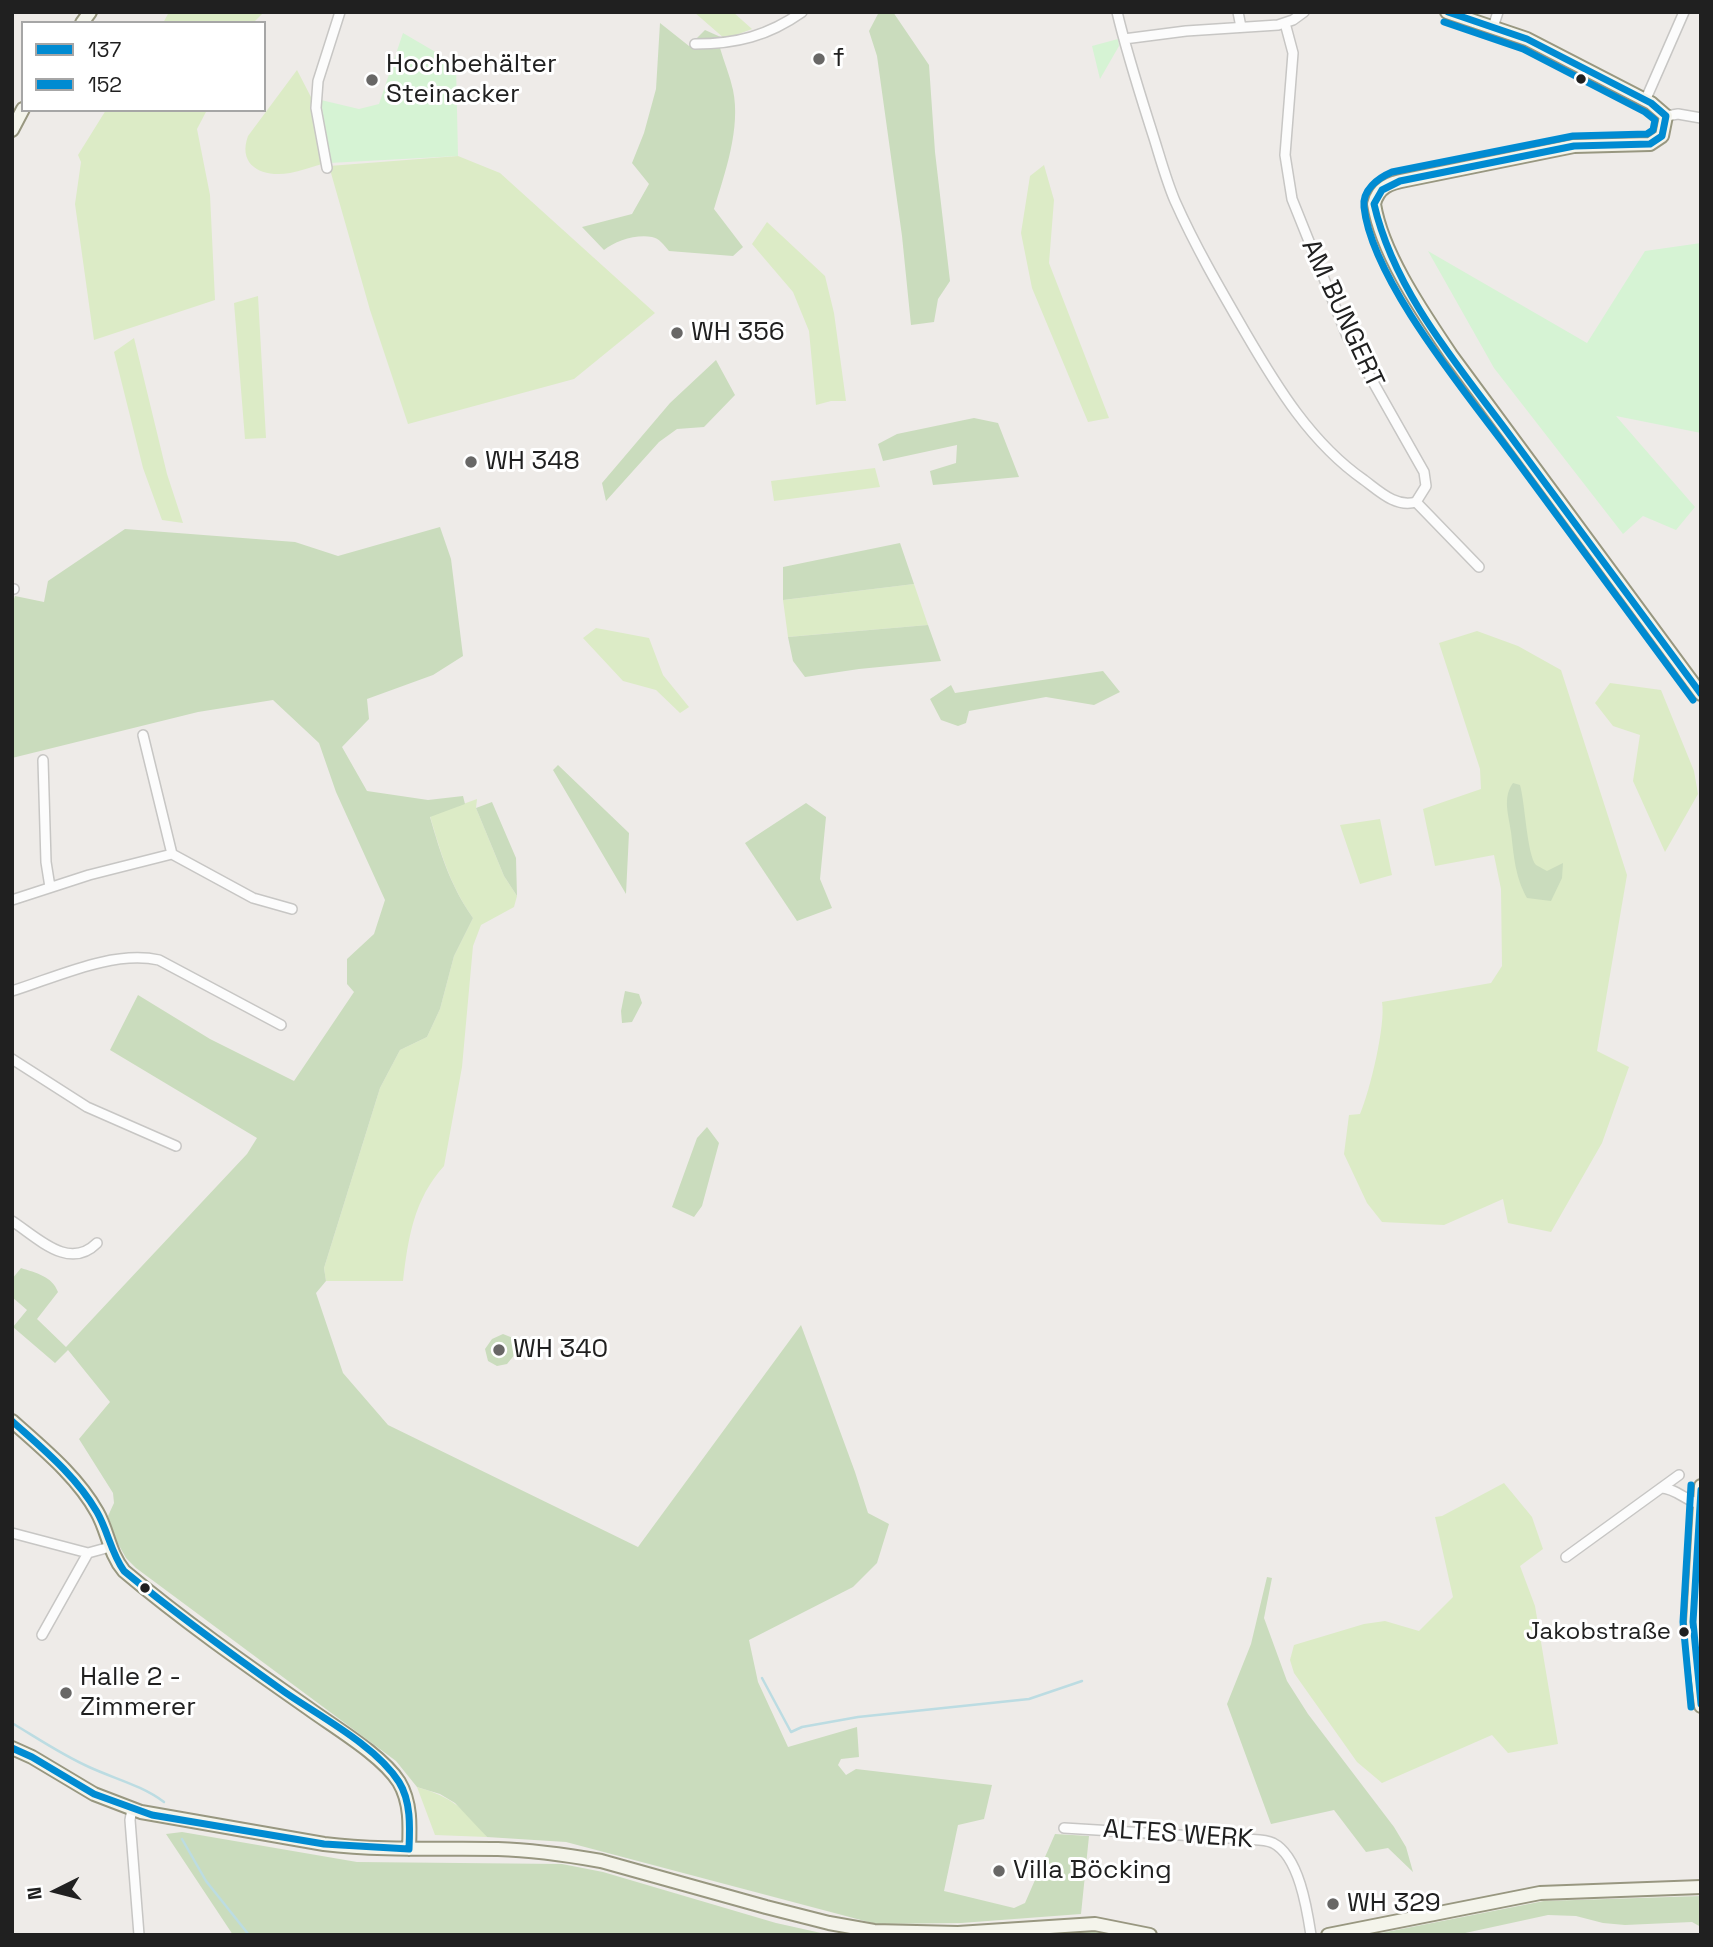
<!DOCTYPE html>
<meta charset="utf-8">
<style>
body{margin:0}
#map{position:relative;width:1713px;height:1947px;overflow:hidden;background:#eeebe8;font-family:"Space Grotesk",sans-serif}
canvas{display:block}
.frame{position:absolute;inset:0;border:14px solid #202020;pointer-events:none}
.legend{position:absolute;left:21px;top:21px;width:245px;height:91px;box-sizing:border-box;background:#fff;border:2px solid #a6a6a6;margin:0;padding:9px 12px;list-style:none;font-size:21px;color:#202020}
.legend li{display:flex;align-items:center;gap:14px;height:35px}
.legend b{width:35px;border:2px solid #a6a6a6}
.north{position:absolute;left:21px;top:1856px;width:70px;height:70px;-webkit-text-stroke:5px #fff;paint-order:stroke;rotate:264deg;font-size:19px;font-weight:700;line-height:28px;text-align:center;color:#202020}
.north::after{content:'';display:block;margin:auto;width:24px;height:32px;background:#202020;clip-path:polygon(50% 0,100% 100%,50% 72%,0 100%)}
</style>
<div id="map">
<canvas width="1713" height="1947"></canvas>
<div class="frame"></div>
<ul class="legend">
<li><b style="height:9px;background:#008bd2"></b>137</li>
<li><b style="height:9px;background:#008bd2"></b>152</li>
</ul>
<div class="north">N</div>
</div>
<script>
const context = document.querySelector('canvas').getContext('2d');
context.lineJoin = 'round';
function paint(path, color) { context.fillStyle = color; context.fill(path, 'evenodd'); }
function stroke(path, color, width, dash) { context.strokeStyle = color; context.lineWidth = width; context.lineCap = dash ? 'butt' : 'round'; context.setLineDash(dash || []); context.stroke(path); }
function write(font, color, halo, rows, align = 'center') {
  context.font = font + ' "Space Grotesk",sans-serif'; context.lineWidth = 6; context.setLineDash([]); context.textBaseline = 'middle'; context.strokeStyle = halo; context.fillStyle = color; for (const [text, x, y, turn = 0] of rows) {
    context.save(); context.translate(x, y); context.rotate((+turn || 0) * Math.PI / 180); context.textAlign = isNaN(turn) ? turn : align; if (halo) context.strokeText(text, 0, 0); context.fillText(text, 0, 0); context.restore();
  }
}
paint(new Path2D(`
 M169,12H264L253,23H163Z
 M694,12H733L752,29L725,39Z
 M297,70L312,99L322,164C311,167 300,171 290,173C263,178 237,166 248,136Z
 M106,110H207L197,129L210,195L215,300L94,340L75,204L81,162L78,155Z
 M458,156L500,173L655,313L574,379L408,424L370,310L329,166Z
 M1044,165L1054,200L1049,263L1109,418L1088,422L1032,288L1021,233L1030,176Z
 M767,222L825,276L834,313L846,401H831L816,405L809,331L793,292L752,244Z
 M258,296L266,438L245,439L234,303Z
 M134,338L167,474L183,523L162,520L143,468L114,352Z
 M875,468L880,487L774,501L771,481Z
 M914,584L928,625L788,637L783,600Z
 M596,628L649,638L663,675L689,707L680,713L656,690L623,681L583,638Z
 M1477,631L1518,646L1561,670L1627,875L1597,1051L1629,1067L1602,1143L1551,1232L1508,1223L1503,1199L1444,1225L1382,1222L1367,1203L1344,1154L1349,1115L1360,1114C1370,1091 1386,1024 1382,1002L1491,983L1502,966L1501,889L1494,855L1435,866L1423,809L1481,789L1480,769L1439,643Z
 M1610,683L1661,690L1694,771L1698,794L1665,852L1633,781L1640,735L1613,726L1595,703Z
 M477,799L476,808L504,876L517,896L514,907L481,925L473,946L462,1067L444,1166C414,1199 408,1238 403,1281H326L324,1268L380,1088L400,1050L427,1037L440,1009L454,956L473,918C450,885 441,854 430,816Z
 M1380,819L1392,875L1360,884L1340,825Z
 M1504,1483L1532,1517L1543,1549L1520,1566L1535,1606L1558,1744L1508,1753L1492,1735L1382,1783L1357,1762L1294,1673L1290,1660L1294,1645L1364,1624L1385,1621L1419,1631L1453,1597L1435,1517L1442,1516Z
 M417,1787C452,1797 465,1809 487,1837L435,1835Z`), '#dcebc6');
paint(new Path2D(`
 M879,12H893L929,65L935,152L950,281L938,299L934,322L911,325L902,236L877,56L869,31Z
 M660,23L689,46L705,30L725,39L716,44L720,48C724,62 730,76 733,90C741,128 725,173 714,209L743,247L733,256L669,251C664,245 659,238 652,237C636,234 615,241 604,250L582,227L632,214L649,184L632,163L644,133L656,89Z
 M716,360L735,395L704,427L677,429L659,442L606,501L602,483L670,403Z
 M974,418L998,423L1019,477L933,485L930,471L956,463L957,445L883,461L878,444L897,434Z
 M440,527L451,559L463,656L433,675L367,699L369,719L342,747L367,791L428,800L463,796L465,804L430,817C441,855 450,885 473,918L454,956L440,1009L427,1037L400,1050L380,1088L324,1268L326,1281L316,1293L343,1373L388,1425L638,1547L801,1325L855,1472L868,1513L889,1524L877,1563L853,1587L749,1640L758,1682L788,1747L857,1727L859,1757L841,1759L838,1765L846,1775L856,1769L992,1785L984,1819L958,1825L944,1891L1014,1908L1025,1903L1055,1834L1089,1836L1081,1914L961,1923L876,1924L566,1842L487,1837L455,1803L440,1794L417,1787L396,1761L136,1568L126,1558L117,1542L108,1516L114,1503L113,1493L79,1439L110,1402L68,1350L55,1363L13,1327L27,1310L12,1297V1279L21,1268C36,1273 52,1276 58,1292L37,1319L66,1347L247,1154L257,1138L110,1050L138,995L210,1039L294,1081L354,992L347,984V959L374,934L385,900L336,792L319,743L273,700L198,712L12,758V605L15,596L44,602L48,581L125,529L295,542L338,556Z
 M900,543L914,584L783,600V567Z
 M928,625L941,661L859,669L805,677L793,661L788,637Z
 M1103,671L1120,692L1094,705L1046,697L969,711L966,723L958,726L941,720L930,699L951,685L955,693Z
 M558,765L629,833L626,894L553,770Z
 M1513,783L1520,785C1525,802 1527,855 1536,865C1538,866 1545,870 1547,871L1563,863L1562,878L1551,901L1527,898C1515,876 1514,857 1511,832C1509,816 1502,798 1513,783Z
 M492,802L516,858L517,896L504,876L476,808Z
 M806,803L826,817L820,879L832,908L797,921L745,843Z
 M625,991L639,994L642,1003L632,1022L622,1023L621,1011Z
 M707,1127L719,1143L702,1206L694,1217L672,1207L697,1138Z
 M503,1334L513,1338L516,1353L507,1364L497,1366L488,1361L485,1349L492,1339Z
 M1267,1577L1272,1578L1264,1618L1287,1681L1308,1714L1394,1827L1406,1847L1413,1872L1388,1848L1366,1852L1334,1810L1271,1824L1227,1704L1251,1644Z
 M182,1832L357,1862L562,1864L603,1872L776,1923L830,1935H233L166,1834Z
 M1701,1896V1927L1692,1922L1625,1925L1603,1923L1576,1916L1548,1915L1456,1935H1371L1544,1901Z
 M1089,1930L1119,1932L1130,1935H1021Z`), '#cadcbd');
paint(new Path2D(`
 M403,33L456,64L458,156L329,163L321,100L359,109L379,104Z
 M1118,39L1119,46L1100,79L1092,46Z
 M1701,243V433L1616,416L1695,507L1676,530L1643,516L1623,534L1494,368L1428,251L1587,343L1645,251Z`), '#d6f3d4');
stroke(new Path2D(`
 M762,1678L791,1732L802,1727L858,1717L1029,1699L1082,1681
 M12,1723C37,1738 62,1755 89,1767C115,1779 141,1785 164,1802
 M182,1839L206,1881L249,1935`), '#bcdce2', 2.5);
const street = new Path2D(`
 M1117,12C1127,54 1140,94 1153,135C1160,157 1166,180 1175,201C1195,246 1220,289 1245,332C1277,387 1311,443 1364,480C1379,491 1396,508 1416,502
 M1238,12L1241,27
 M1285,23L1293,53L1285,155L1292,199L1347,336L1424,472L1426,486L1416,502
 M1493,27L1498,12
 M1124,39L1186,31L1278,25L1293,20L1304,12
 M695,44C736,44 768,36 802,12
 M1645,101L1684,12
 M1666,116L1678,114L1701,118
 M327,168L316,108L318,81L340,12
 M1416,502L1479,567
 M12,589H14
 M143,735L172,854
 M43,760L46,862L50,887
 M12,900L89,875L172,854L253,898L292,909
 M12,991C57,977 112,950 159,960L281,1025
 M12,1059L87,1107L176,1146
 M12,1221C38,1238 69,1271 97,1243
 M1661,1488C1675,1488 1685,1500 1699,1504
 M12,1533L88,1553L110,1547
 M1566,1557L1679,1475
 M42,1635L88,1553
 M132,1809L130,1820L139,1935
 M1064,1828L1245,1839C1254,1840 1264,1839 1273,1843C1299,1856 1307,1909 1311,1935`);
const secondary = new Path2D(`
 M1447,12L1527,39L1651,103L1666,116L1662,136L1650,144L1574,146L1406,180C1390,183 1378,187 1374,204C1382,254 1423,313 1451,355L1701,694
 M82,23L90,12
 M12,130L23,109
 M12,1421C42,1448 77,1476 97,1512C108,1531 109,1553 124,1571C182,1620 245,1664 308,1708C334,1727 382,1755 399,1782C411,1802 410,1826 409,1849
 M1701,1486L1693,1622L1694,1648L1701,1706
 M12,1748L32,1757L94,1794L141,1812L324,1844C382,1851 440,1848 498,1849C533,1850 567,1855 601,1861L766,1907L829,1923L874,1931L958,1933L1095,1924L1150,1935
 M1328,1935L1540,1893L1701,1887`);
stroke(street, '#c7c6c4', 12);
stroke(secondary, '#989780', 16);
stroke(street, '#fcfcfc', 9);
stroke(secondary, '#f4f4eb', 12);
stroke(new Path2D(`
 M1448,12L1527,39L1651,103L1666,116L1662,136L1650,144L1574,146L1400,181L1382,190L1374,204C1395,295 1463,371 1517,445C1578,528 1640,611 1701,694
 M12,1421C43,1449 76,1476 97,1512C108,1531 111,1553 124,1571C176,1614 231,1654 286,1693C321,1717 376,1746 399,1782C411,1801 410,1827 409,1849
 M1701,1490L1693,1622L1701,1704
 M12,1748L32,1757L94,1794L152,1815L324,1844L409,1849`), '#008bd2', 7);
stroke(new Path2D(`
 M1444,22L1523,49L1645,112L1655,120L1653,130L1647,134L1573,136L1392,172C1378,178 1362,190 1364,207C1372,281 1468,395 1513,456C1573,538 1633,619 1693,700
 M1691,1485L1683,1622L1691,1707`), '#008bd2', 7);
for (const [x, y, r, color] of [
 [819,59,7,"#686766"],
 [1581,79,6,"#202020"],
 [372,80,7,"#686766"],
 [677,333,7,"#686766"],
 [471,462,7,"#686766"],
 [499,1350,7,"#686766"],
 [145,1588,6,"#202020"],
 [1684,1632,6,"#202020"],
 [66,1693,7,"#686766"],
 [999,1871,7,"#686766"],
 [1333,1904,7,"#686766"]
]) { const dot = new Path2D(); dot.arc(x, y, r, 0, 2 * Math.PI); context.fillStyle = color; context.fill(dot); stroke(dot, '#fff', 2.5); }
write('24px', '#202020', '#fff', [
 ["Jakobstraße",1671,1632]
], 'right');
write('26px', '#202020', '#fff', [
 ["f",833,59],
 ["Hochbehälter",386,65],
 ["Steinacker",386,95],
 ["WH 356",691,333],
 ["WH 348",485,462],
 ["WH 340",513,1350],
 ["Halle 2 -",80,1678],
 ["Zimmerer",80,1708],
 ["Villa Böcking",1013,1871],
 ["WH 329",1347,1904]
], 'left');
write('26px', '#202020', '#fff', [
 ["AM BUNGERT",1342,314,65],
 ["ALTES WERK",1178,1835,4]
]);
</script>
